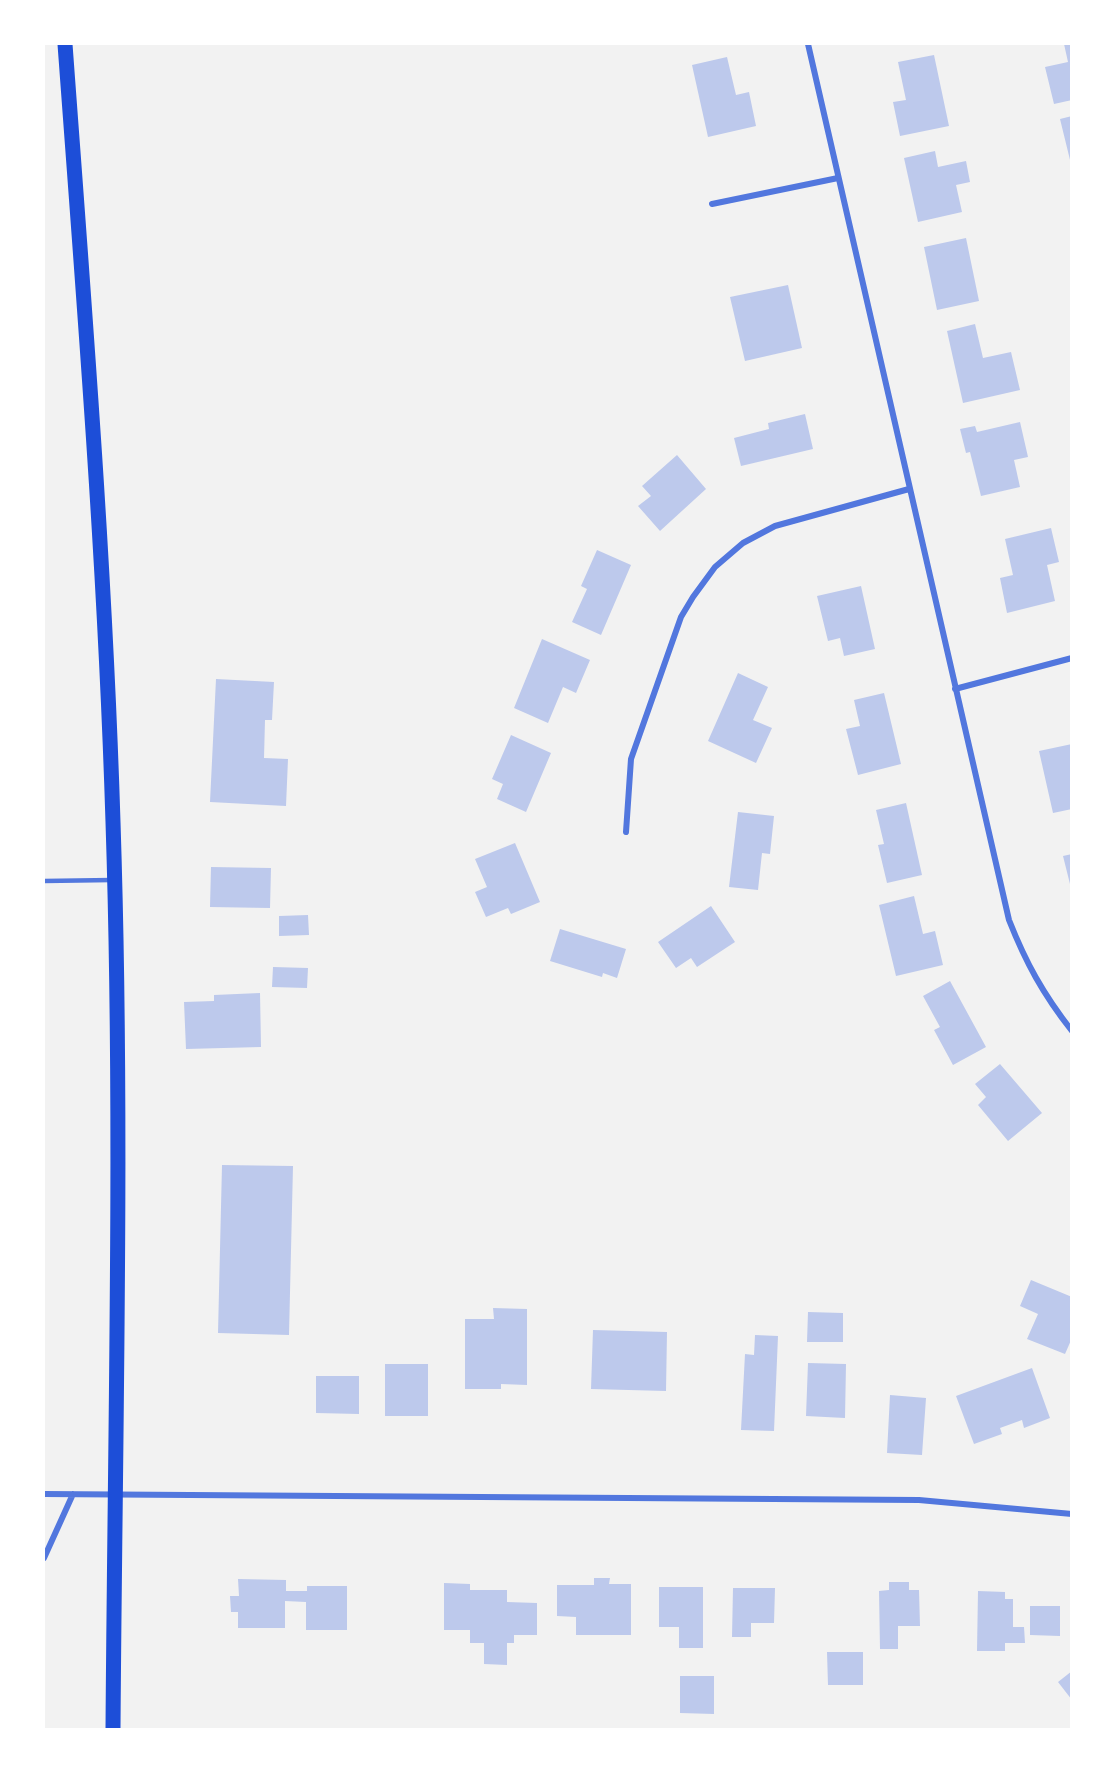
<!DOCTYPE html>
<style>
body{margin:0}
#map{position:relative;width:1115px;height:1773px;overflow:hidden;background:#f2f2f2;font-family:Commissioner,sans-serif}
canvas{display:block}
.frame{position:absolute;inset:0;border:45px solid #fff;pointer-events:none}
</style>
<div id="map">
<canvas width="1115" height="1773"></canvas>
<div class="frame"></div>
</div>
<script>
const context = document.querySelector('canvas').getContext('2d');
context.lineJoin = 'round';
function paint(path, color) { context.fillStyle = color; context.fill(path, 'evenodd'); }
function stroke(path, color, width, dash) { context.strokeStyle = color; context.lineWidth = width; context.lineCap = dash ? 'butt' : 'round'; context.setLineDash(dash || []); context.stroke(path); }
paint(new Path2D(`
 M1064,44H1072V100L1054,104L1045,67L1068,62Z
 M934,55L949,126L900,136L893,102L906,100L898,62Z
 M727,57L736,95L749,92L756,126L708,137L692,65Z
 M1072,116V164H1071L1060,119Z
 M935,151L938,167L966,161L970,182L956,185L962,212L918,222L904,158Z
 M966,238L979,301L937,310L924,247Z
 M788,285L802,348L745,361L730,297Z
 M975,324L983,358L1011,352L1020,390L963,403L947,331Z
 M805,414L813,449L741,466L734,438L769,429L768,423Z
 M1020,422L1028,457L1014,460L1020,487L981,496L970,452L966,453L960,429L975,426L977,432Z
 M677,455L706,489L660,531L638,506L651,496L642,486Z
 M1051,528L1059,562L1047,565L1055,601L1007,613L1000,578L1013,575L1005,539Z
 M597,550L631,565L601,635L572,622L587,589L581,586Z
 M861,586L875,649L844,656L840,638L828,641L817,596Z
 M542,639L590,660L576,693L563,687L548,723L514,708Z
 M738,673L768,687L753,720L772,728L756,763L708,741Z
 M216,679L274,682L272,720H265L264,758L288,759L286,806L210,802Z
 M884,693L901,764L858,775L846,729L860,726L854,700Z
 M511,735L551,753L526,812L497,799L503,784L492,779Z
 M1072,744V809L1053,813L1039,751Z
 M906,803L922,875L887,883L878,845L884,844L876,810Z
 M738,812L774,816L770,854L762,853L758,890L729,887Z
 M515,843L540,902L511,914L508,908L486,917L475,892L487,887L475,859Z
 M1072,854V888H1071L1063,856Z
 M211,867L271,868L270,908L210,907Z
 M914,896L923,934L935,931L943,965L896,976L879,905Z
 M711,906L735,942L697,967L691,958L676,968L658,942Z
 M308,915L309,935L279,936V916Z
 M560,929L626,949L617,978L603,973L602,977L550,961Z
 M273,967L308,968L307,988L272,987Z
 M950,981L986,1047L953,1065L934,1030L940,1027L923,996Z
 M260,993L261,1047L186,1049L184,1002L214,1001V995Z
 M1000,1064L1042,1113L1008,1141L978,1105L986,1097L975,1084Z
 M222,1165L293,1166L289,1335L218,1333Z
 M1031,1280L1072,1297V1338L1065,1354L1027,1339L1038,1314L1020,1306Z
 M493,1308L527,1309V1385L501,1384V1389H465V1319H494Z
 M808,1312L843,1313V1342H807Z
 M593,1330L667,1332L666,1391L591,1389Z
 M755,1335L778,1336L774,1431L741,1430L745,1354L754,1355Z
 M808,1363L846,1364L845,1418L806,1416Z
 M385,1364H428V1416H385Z
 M1032,1368L1050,1418L1024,1428L1022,1420L1000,1428L1002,1434L974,1444L956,1396Z
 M316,1376H359V1414L316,1413Z
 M890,1395L926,1398L922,1455L887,1453Z
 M594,1578H610L609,1584H631V1635H576V1617L557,1616V1585H594Z
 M238,1579L286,1580V1591H307V1586H347V1630H306V1602L285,1601V1628H238V1612H231L230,1596H239Z
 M889,1582H909V1590H919L920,1626H898V1649H880L879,1591L889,1590Z
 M444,1583L470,1584V1590H507V1602L537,1603V1635H514V1643H507V1665L484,1664V1643H470V1630H444Z
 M659,1587H703V1648H679V1627H659Z
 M733,1588H775L774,1623H751V1637H732Z
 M978,1591L1005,1592V1599H1013V1627H1024L1025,1643H1005V1651H977Z
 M1030,1606H1060V1636L1030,1635Z
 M827,1652H863V1685H828Z
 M1072,1671V1700L1058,1682Z
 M680,1676H714V1714L680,1713Z`), '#bdc9ec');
stroke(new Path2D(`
 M44,881L112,880`), '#5277de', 4.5);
stroke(new Path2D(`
 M808,44L1009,920C1026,963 1043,994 1072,1031
 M712,204L838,178
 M955,689L1072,658
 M626,832L631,759L681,617L693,597L715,567L743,543L775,526L909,489
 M44,1494L919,1500L1072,1514
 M44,1558L73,1494`), '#5277de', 6);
stroke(new Path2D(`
 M65,44C84,303 105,562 113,822C123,1124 115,1427 113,1730`), '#1d4ed8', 15);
</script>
